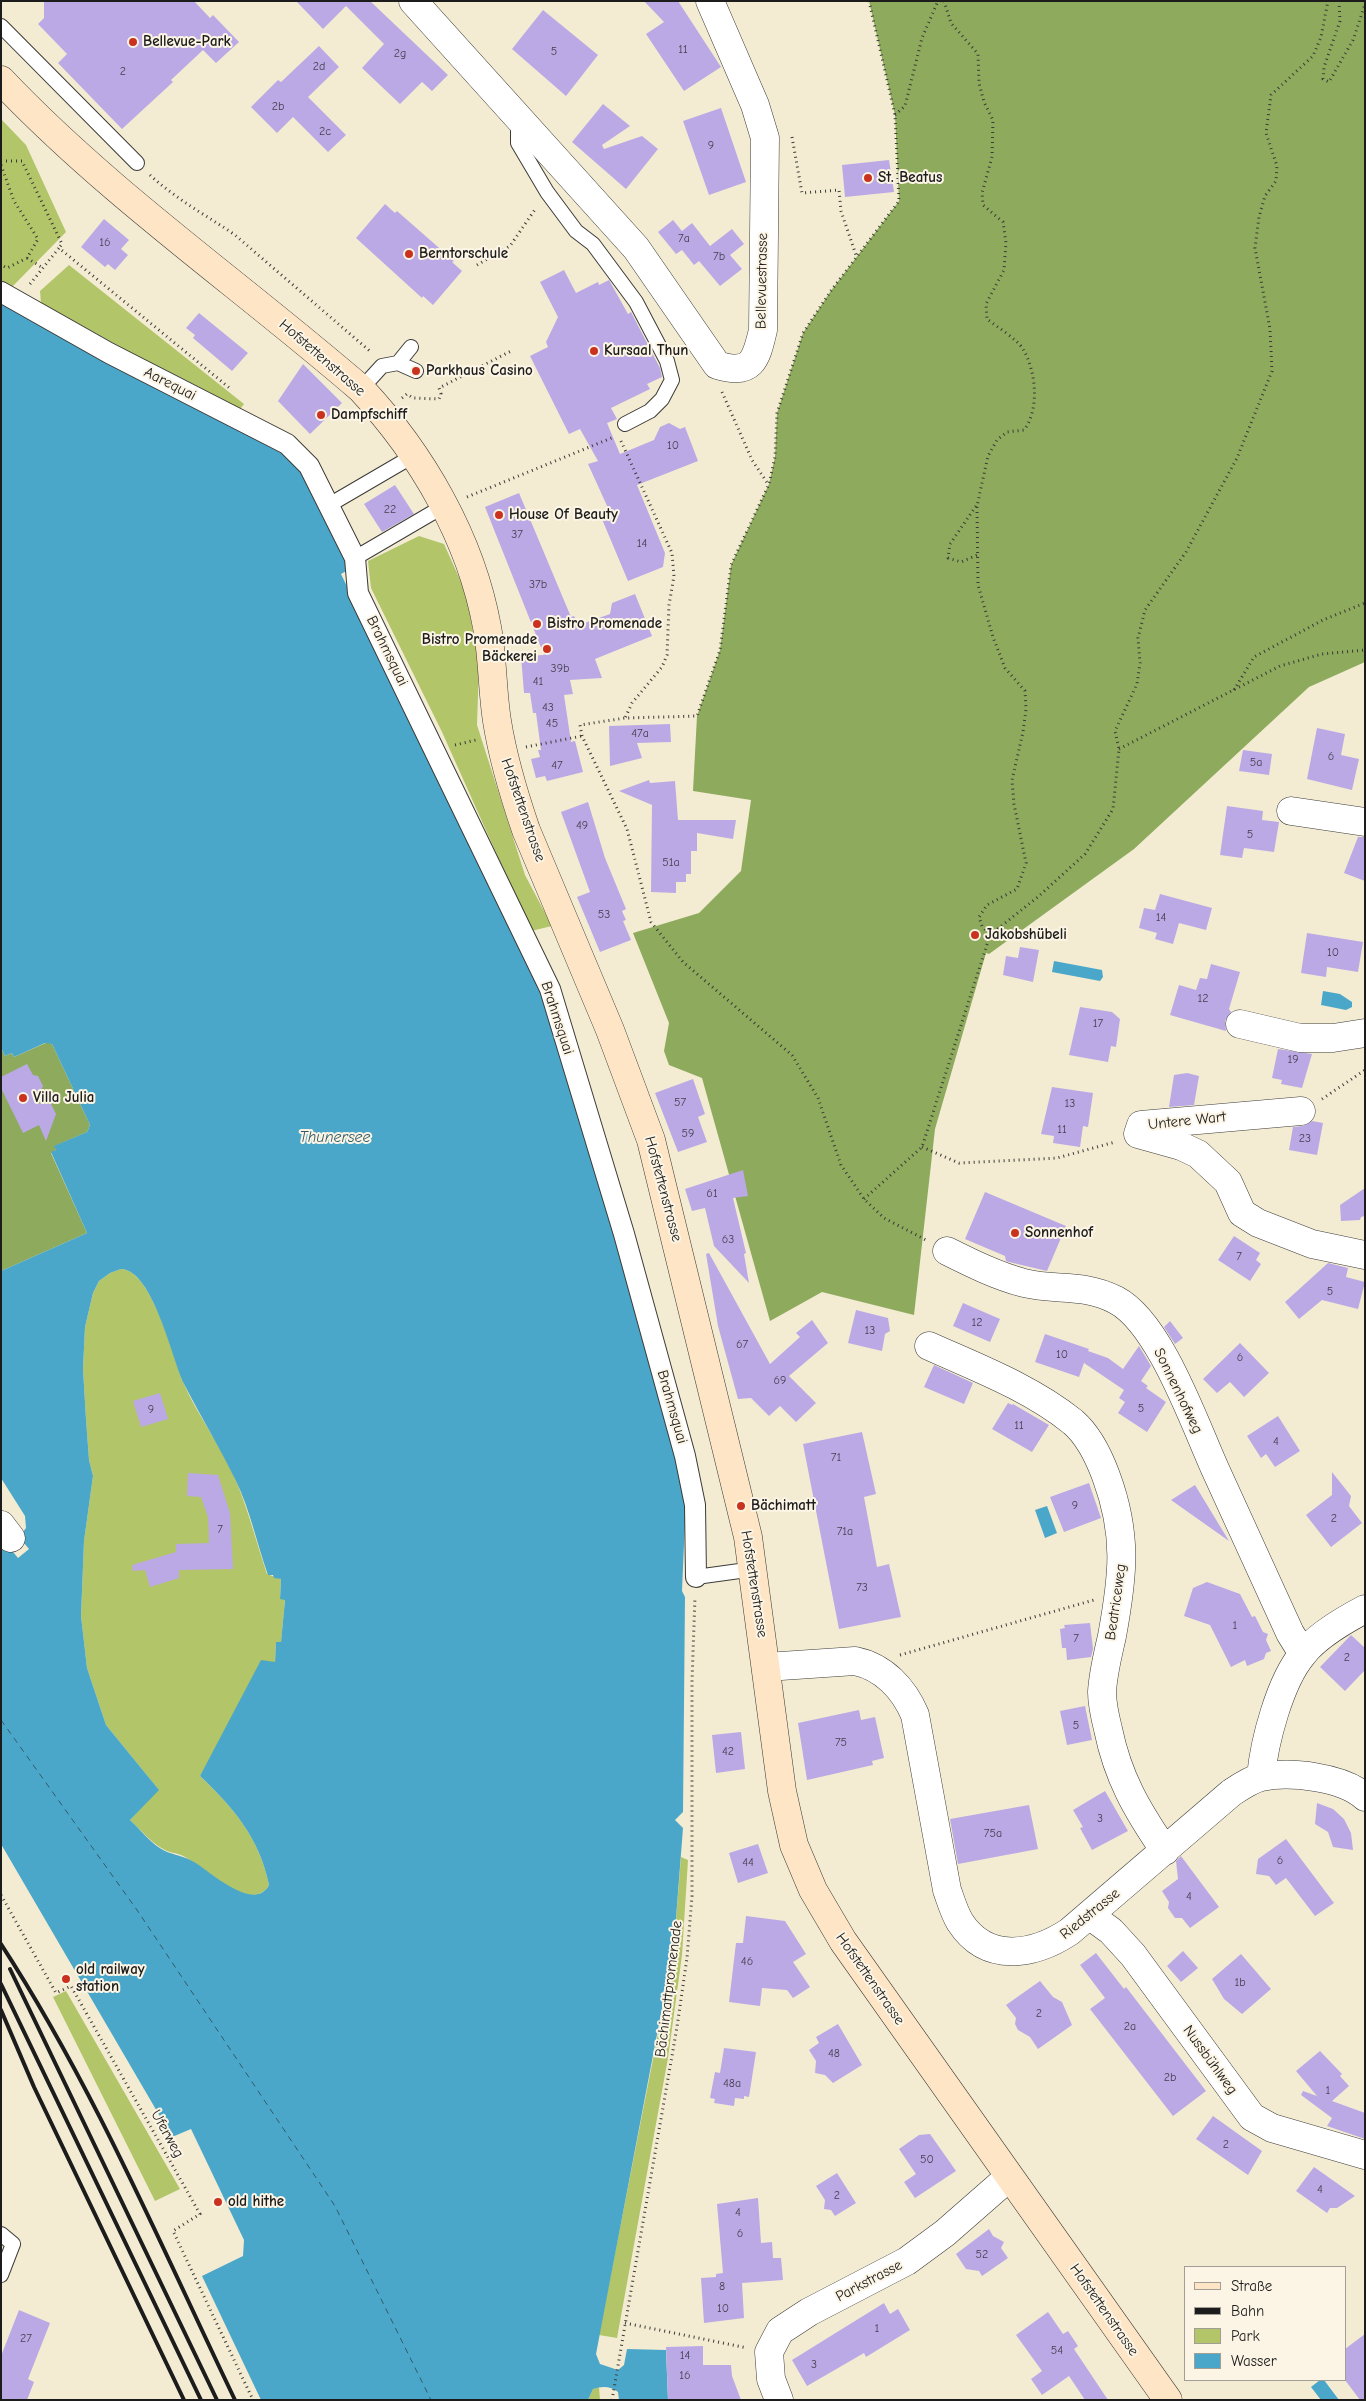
<!DOCTYPE html>
<meta charset="utf-8">
<style>
body{margin:0}
#map{position:relative;width:1366px;height:2401px;overflow:hidden;background:#f3ecd3;font-family:"Comic Neue",sans-serif}
canvas{display:block}
.frame{position:absolute;inset:0;border:2px solid #1c1c1c;pointer-events:none}
.legend{position:absolute;left:1184px;top:2266px;width:162px;height:115px;box-sizing:border-box;background:#fcf5e5;border:1px solid #a29e95;margin:0;padding:6px 9px;list-style:none;font-size:15px;color:#1c1c1c}
.legend li{display:flex;align-items:center;gap:10px;height:25px}
.legend b{width:25px;border:1px solid #a29e95}
</style>
<div id="map">
<canvas width="1366" height="2401"></canvas>
<div class="frame"></div>
<ul class="legend">
<li><b style="height:6px;background:#fde5c5"></b>Straße</li>
<li><b style="height:6px;background:#1c1c1c"></b>Bahn</li>
<li><b style="height:14px;background:#b2c569"></b>Park</li>
<li><b style="height:14px;background:#4ba7c9"></b>Wasser</li>
</ul>
</div>
<script>
const context = document.querySelector('canvas').getContext('2d');
context.lineJoin = 'round';
function paint(path, color) { context.fillStyle = color; context.fill(path, 'evenodd'); }
function stroke(path, color, width, dash) { context.strokeStyle = color; context.lineWidth = width; context.lineCap = dash ? 'butt' : 'round'; context.setLineDash(dash || []); context.stroke(path); }
function write(font, color, halo, rows, align = 'center') {
  context.font = font + ' "Comic Neue",sans-serif'; context.lineWidth = 4; context.setLineDash([]); context.textBaseline = 'middle'; context.strokeStyle = halo; context.fillStyle = color; for (const [text, x, y, turn = 0] of rows) {
    context.save(); context.translate(x, y); context.rotate((+turn || 0) * Math.PI / 180); context.textAlign = isNaN(turn) ? turn : align; if (halo) context.strokeText(text, 0, 0); context.fillText(text, 0, 0); context.restore();
  }
}
paint(new Path2D(`
 M1,119L26,145L66,232L12,287L1,281Z
 M69,265L244,404L238,412L41,303L40,291Z
 M419,536L444,544L466,593L479,664L477,725L525,875L552,926L531,931L442,732L371,588L368,561Z
 M121,1269C152,1270 173,1357 183,1382C198,1417 223,1448 237,1483C249,1513 257,1544 267,1574L281,1579L280,1598L285,1599L281,1643L276,1642L275,1662L200,1776C233,1807 260,1839 269,1885C252,1916 203,1865 183,1856C178,1853 170,1853 165,1850C152,1844 140,1829 130,1820L158,1789L106,1725L87,1668L81,1616L84,1541L93,1476L89,1460L86,1419L83,1369L85,1327L93,1293L99,1281L110,1273Z
 M681,1857L688,1860L682,1955L668,2058L617,2338L599,2335L673,1957Z
 M66,1991L180,2189L155,2201L53,1997Z
 M599,2387L600,2400H588L593,2389Z`), '#b2c569');
paint(new Path2D(`
 M869,1H1365V662L1309,687L1134,849L989,954L986,953L935,1129L914,1315L822,1292L770,1321L702,1078L669,1065L664,1051L669,1023L633,933L699,913L741,871L751,800L693,791L697,716L720,650L731,565L769,484L775,457L777,413L803,333L830,292L899,201L895,115Z
 M48,1042L52,1044L90,1125L87,1132L55,1146L56,1150L51,1153L87,1233L1,1271V1048L5,1056L12,1053L14,1057Z`), '#8daa5d');
paint(new Path2D(`
 M1,302L298,462L350,569L341,574L520,943L544,1002L581,1113L686,1497L682,1591L685,1597L683,1812L675,1820L683,1828L673,1957L662,2003H663L596,2354L600,2364L618,2370L624,2365L627,2349L666,2350L668,2400H619L618,2392C611,2386 602,2386 593,2389L588,2400H261L202,2276L243,2256L244,2240L191,2129L172,2137L1,1844V1544L9,1547L18,1558L29,1549L19,1537L26,1528L25,1516L1,1478V1271L87,1233L51,1152L56,1150L54,1146L87,1132L90,1125L52,1044L45,1043L14,1057L12,1053L5,1056L1,1048ZM121,1269C153,1270 172,1359 184,1384C201,1417 220,1448 236,1481C250,1510 257,1544 268,1575H273L274,1578L281,1579L280,1599L285,1600L281,1642H276L275,1662L261,1660L200,1776C233,1807 260,1839 269,1885C254,1913 211,1872 194,1862C184,1856 174,1855 165,1851C152,1845 140,1829 130,1820L159,1790L106,1725L87,1668L81,1616L84,1541L93,1476L89,1460L86,1419L83,1369L85,1327L93,1293L99,1281L110,1273Z
 M1054,961L1102,970L1103,977L1100,981L1052,972Z
 M1323,991L1340,994L1352,1002V1007L1346,1010L1321,1005Z
 M1047,1506L1057,1533L1045,1538L1035,1510Z
 M1320,2380H1324L1339,2400H1321L1311,2387Z`), '#4ba7c9');
stroke(new Path2D(`
 M1,1720L137,1910L335,2206L431,2400`), '#315b6a', 1, [6, 5]);
paint(new Path2D(`
 M44,1H194L210,18L213,15L239,42L216,63L203,50L171,80L173,82L122,129L58,63L67,54L38,24L44,18Z
 M296,1H370L448,75L432,91L422,82L400,104L362,68L384,44L346,6L323,29Z
 M644,1H678L721,67L684,91L646,34L664,22Z
 M543,10L598,55L566,96L512,49Z
 M319,46L339,67L308,97L346,135L328,152L293,117L277,133L251,107L278,80L281,82Z
 M603,104L630,126L602,145L604,149L642,136L658,149L626,189L572,142Z
 M721,108L746,182L709,195L683,121Z
 M889,160L894,192L845,197L842,165Z
 M385,204L395,213L397,211L454,261L452,262L462,271L433,305L423,296L422,298L356,238Z
 M104,219L129,240L121,249L128,255L115,270L108,264L105,267L81,247Z
 M673,220L682,231L692,223L710,246L732,229L744,244L730,255L742,269L720,286L699,261L694,265L682,250L676,254L658,232Z
 M564,270L576,293L598,282L599,285L609,280L628,314L631,312L660,368L662,377L647,384L650,389L611,408L617,419L607,423L620,454L654,440L660,427L669,423L680,429L685,427L698,461L637,485L665,553L663,567L628,581L599,512L608,508L588,464L598,461L580,429L569,434L530,356L548,347L546,342L558,317L540,282Z
 M199,313L248,353L232,371L193,338L195,335L186,328Z
 M303,364L342,403L310,434L278,401Z
 M395,485L414,514L382,532L364,504Z
 M519,493L571,617L574,616L579,625L610,614L612,603L635,594L652,636L595,659L602,678L570,680L573,694L564,695L571,742L575,741L583,772L547,781L545,776L536,778L531,759L540,757L538,750H541L536,713H533L530,693H524L521,656L544,655L485,507Z
 M670,724L671,742L637,743L642,758L610,766L609,726Z
 M1317,728L1345,734L1341,755L1359,759L1352,790L1307,779Z
 M1243,750L1272,754L1269,775L1239,771Z
 M649,780L650,783L675,781L678,820H736L733,839L697,833V851H691V874H686V882H676V893L651,892L652,805L619,791Z
 M588,802L605,858L626,909L622,911L626,920L623,921L631,940L600,952L577,897L590,892L561,812Z
 M1227,806L1263,811L1262,820L1279,822L1274,852L1244,848L1242,858L1220,855Z
 M1358,837H1365V881L1344,873Z
 M1160,894L1212,908L1206,930L1179,923L1173,944L1155,939L1157,933L1139,928L1144,908L1155,910Z
 M1307,933L1363,942L1358,972L1327,967L1326,977L1301,973Z
 M1020,947L1039,950L1033,982L1003,975L1006,956L1018,958Z
 M1211,964L1240,972L1229,1009L1231,1012L1225,1021L1226,1031L1170,1015L1179,985L1196,990L1200,978L1207,979Z
 M1080,1007L1112,1012L1120,1019L1116,1047L1111,1046L1108,1062L1069,1055Z
 M1278,1049L1312,1054L1302,1088L1281,1084L1282,1080L1272,1078Z
 M27,1064L33,1075L38,1076L43,1086L35,1103L51,1104L56,1114L46,1141L39,1125L23,1133L1,1088V1077Z
 M1187,1073L1199,1076L1194,1105L1169,1107L1174,1075Z
 M693,1079L705,1114L698,1117L707,1142L678,1152L655,1093Z
 M1052,1087L1093,1093L1088,1127L1083,1126L1080,1147L1053,1143L1054,1136L1041,1134Z
 M1312,1121L1323,1123L1317,1155L1289,1150L1293,1127L1303,1126Z
 M743,1170L748,1196L733,1198L746,1253L744,1254L749,1283L714,1246L705,1208L692,1211L685,1189Z
 M1365,1188V1216L1361,1217L1360,1220L1341,1221L1340,1205Z
 M985,1192L1066,1226L1047,1271L1009,1262L1006,1261L1005,1256L965,1239Z
 M1234,1236L1260,1253L1256,1260L1261,1264L1250,1281L1218,1260Z
 M709,1253L770,1364L800,1337L796,1333L812,1320L828,1343L789,1376L816,1403L796,1422L780,1406L769,1416L751,1398L738,1399L718,1326L706,1254Z
 M1328,1263L1348,1268L1346,1277L1365,1282L1358,1309L1322,1300L1299,1319L1285,1302Z
 M963,1303L1000,1319L990,1342L953,1326Z
 M856,1310L888,1318L890,1331L885,1334L882,1351L848,1343Z
 M1170,1321L1183,1338L1175,1344L1164,1327Z
 M1045,1334L1089,1349L1088,1351L1108,1358L1123,1369L1139,1346L1151,1366L1141,1381L1148,1386L1146,1388L1166,1402L1147,1432L1118,1413L1125,1402L1119,1398L1124,1390L1084,1363L1079,1377L1035,1362Z
 M1240,1343L1269,1373L1244,1397L1230,1382L1217,1393L1203,1379Z
 M934,1365L973,1383L964,1404L924,1387Z
 M160,1393L168,1419L141,1427L133,1401Z
 M1008,1403L1012,1405L1013,1404L1049,1425L1032,1452L992,1429Z
 M1278,1416L1300,1451L1275,1467L1266,1454L1261,1458L1247,1436Z
 M862,1432L876,1494L864,1497L877,1567L889,1564L901,1617L839,1629L803,1444Z
 M1332,1472L1351,1496L1349,1506L1362,1523L1331,1547L1306,1515L1332,1495Z
 M188,1473L218,1475L230,1513L233,1569L179,1570V1578L150,1587L145,1570L133,1571L132,1565L176,1552V1544L209,1543L208,1517L201,1497L187,1496Z
 M1089,1483L1101,1518L1064,1532L1050,1497Z
 M1195,1485L1229,1541L1171,1500Z
 M1207,1582L1240,1594L1252,1617L1255,1616L1263,1632L1268,1634L1266,1640L1271,1651L1266,1653L1264,1659L1247,1666L1245,1660L1231,1667L1210,1625L1184,1616L1193,1588Z
 M1090,1623L1093,1649L1091,1657L1067,1660L1066,1648H1062L1060,1629L1065,1628L1064,1625Z
 M1351,1635L1365,1648V1670L1345,1691L1320,1667Z
 M1085,1706L1092,1740L1067,1745L1060,1711Z
 M859,1710L861,1720L875,1717L884,1758L872,1761L873,1765L807,1780L798,1723Z
 M741,1732L745,1769L716,1773L712,1735Z
 M1105,1791L1128,1831L1092,1850L1080,1828L1083,1827L1073,1810Z
 M1317,1803L1333,1809L1344,1819L1351,1833L1353,1850L1333,1847L1328,1832L1315,1824Z
 M1029,1805L1038,1849L958,1864L950,1819Z
 M1286,1839L1334,1903L1315,1916L1286,1878L1276,1885L1269,1876L1256,1874L1258,1859Z
 M758,1844L768,1873L738,1883L729,1853Z
 M1181,1856L1219,1907L1190,1928L1182,1918H1175L1168,1908L1169,1902L1162,1891L1178,1879L1176,1861Z
 M746,1916L785,1921L806,1954L793,1962L810,1987L793,1998L787,1990L762,1988L760,2006L729,2002L736,1943H743Z
 M1183,1951L1198,1968L1181,1982L1167,1966Z
 M1096,1953L1124,1989L1126,1987L1206,2091L1173,2116L1090,2009L1105,1998L1080,1965Z
 M1241,1954L1271,1989L1242,2014L1224,1999L1212,1979Z
 M1040,1981L1053,1997L1062,2002L1072,2025L1038,2049L1030,2037L1018,2030L1015,2024L1016,2018L1006,2005Z
 M838,2024L862,2065L833,2083L825,2075L815,2073L816,2061L809,2050L819,2043L816,2037Z
 M724,2048L756,2052L749,2097L744,2096V2099L735,2098L734,2106L714,2103L715,2099L710,2098L715,2072L720,2073Z
 M1320,2051L1342,2074L1340,2076L1349,2086L1332,2101L1365,2113V2139L1327,2126L1332,2118L1301,2095L1303,2091L1317,2096L1296,2071Z
 M1213,2116L1262,2151L1248,2175L1196,2139Z
 M930,2134L956,2171L915,2198L904,2182L916,2174L899,2149L919,2135Z
 M1314,2167L1324,2174L1355,2196L1337,2208H1330L1327,2213L1296,2191Z
 M837,2173L856,2203L835,2216L831,2210L824,2209L825,2200L816,2186Z
 M758,2198L761,2243L772,2242L773,2258H781L783,2280L742,2283L744,2318L704,2323L701,2278L716,2277V2274L723,2273L717,2204Z
 M989,2229L993,2236L1004,2242L1001,2248L1008,2258L982,2276L979,2271L966,2269L956,2254Z
 M884,2303L890,2314L898,2309L910,2330L866,2357L864,2353L807,2386L792,2360Z
 M19,2310L50,2323L28,2379L34,2382L27,2400H1V2356Z
 M1048,2312L1063,2334L1068,2331L1078,2346L1074,2349L1108,2400H1085L1069,2376L1042,2395L1031,2379L1042,2371L1016,2335Z
 M1365,2334V2400H1360L1345,2380V2349Z
 M703,2346V2365H731L732,2376L741,2400H668L666,2347Z`), '#bba9e5');
const service = new Path2D(`
 M1,26L137,163
 M518,119V143L547,192L576,231L593,244L636,302L667,361L672,380L662,399L650,411L625,424
 M398,363L416,371
 M361,389L382,366L398,363L411,347
 M329,505L413,456
 M355,558L444,506
 M696,1577L754,1569
 M1,2234L13,2244L1,2275`);
const pedestrian = new Path2D(`
 M1,292L109,353L287,444L309,466L355,558L358,593L550,989L624,1234L685,1456L695,1505L696,1577`);
const minor = new Path2D(`
 M413,1L636,248L717,365C752,376 756,360 763,330L765,138L755,105L710,1
 M1291,811L1365,822
 M1240,1024L1300,1038H1333L1365,1033
 M1301,1111L1141,1125L1138,1134L1181,1146L1198,1154L1228,1182L1242,1213L1258,1223L1312,1244L1365,1255
 M947,1251C971,1263 997,1276 1024,1283C1056,1291 1083,1283 1116,1300C1160,1323 1195,1425 1216,1471C1241,1525 1265,1579 1290,1633L1303,1654
 M929,1346C978,1368 1031,1388 1073,1422C1088,1435 1099,1457 1106,1476C1128,1535 1123,1576 1112,1636C1108,1654 1103,1673 1102,1692C1102,1704 1105,1717 1108,1729C1118,1778 1137,1810 1165,1851
 M1,1525L11,1538
 M766,1667L855,1661C884,1667 904,1689 915,1715L947,1890C951,1901 954,1912 960,1922C987,1964 1034,1955 1069,1932L1231,1793C1240,1787 1250,1780 1261,1777C1290,1771 1343,1777 1365,1797
 M1261,1777C1264,1742 1280,1681 1303,1654C1316,1637 1346,1619 1365,1609
 M1089,1915L1111,1931L1133,1955L1252,2117L1272,2128L1365,2155
 M779,2400L771,2379L769,2352L780,2331L809,2312L907,2261L945,2233L1009,2177`);
const secondary = new Path2D(`
 M1,80C110,195 242,286 361,389C422,454 471,539 487,627C493,658 492,690 497,721C503,759 514,795 526,830L610,1030L651,1140L748,1537L782,1791L794,1845L813,1890L843,1941L1168,2400`);
stroke(service, '#3c3b37', 16);
stroke(pedestrian, '#3c3b37', 22);
stroke(minor, '#3c3b37', 29);
stroke(secondary, '#3c3b37', 29);
stroke(new Path2D(`
 M869,1L895,115L899,201L830,292L803,333L777,413L775,457L769,484L731,565L720,650L697,716L625,718L580,725L582,736L627,829L651,922L683,962L792,1055L818,1098L841,1165L864,1199L884,1218L926,1240
 M944,1L951,23L978,54L979,83L984,102L993,120L992,157L982,193L983,205L1003,222L1006,243L1004,270L986,304L987,319C996,326 1018,340 1023,349C1036,371 1040,409 1024,430L1007,432L997,440L988,456L977,506L978,585L993,637L1005,668L1025,691L1026,709L1023,732L1012,780L1014,804L1026,863L1017,889L987,905L979,917L982,926L990,935
 M1339,1L1340,21L1324,67L1323,79L1329,82L1353,40L1365,4
 M895,115L905,106L922,38L938,1
 M792,137L802,193L839,190L841,211L857,258
 M1,161H22L62,244L59,248
 M1,165L14,201L38,239L27,258L7,268L1,265
 M150,175C177,200 206,215 235,235L371,352
 M27,258L43,268
 M477,265L510,246L536,208
 M30,284L59,248L232,390
 M722,392L752,460L768,484
 M402,398L407,394L413,398L439,399L441,394L439,388L513,350
 M621,441L672,553L674,576L669,605L667,655L662,667L632,703L625,718
 M467,497L614,437
 M976,506L950,544L948,558L961,562L977,555
 M1234,690L1254,657L1323,620L1365,603
 M455,745L476,740
 M526,747L582,736
 M1119,749L1280,666L1322,654L1365,650
 M1322,1099L1365,1070
 M922,1147L959,1163L1057,1158L1115,1142
 M864,1199L922,1147L990,935L1039,896L1085,854L1113,809L1119,749L1115,731L1137,684L1140,663L1138,638L1145,610L1186,552L1237,458L1272,371L1270,329L1255,248L1259,217L1265,196L1276,181L1277,166L1266,133L1271,95L1313,56L1321,37L1328,1
 M900,1655L1094,1600
 M1,1895L56,1993L71,1986L200,2214L173,2231L253,2400
 M625,2323L747,2348
 M612,2400L677,2027L687,1958L692,1896V1681L695,1597`), '#3c3b37', 3, [1, 4]);
stroke(service, '#fff', 14);
stroke(pedestrian, '#fff', 20);
stroke(minor, '#fff', 28);
stroke(secondary, '#fde5c5', 28);
stroke(new Path2D(`
 M1,1944C94,2087 161,2246 235,2400
 M10,1969L217,2400
 M1,1984L201,2400
 M1,2010L34,2087L184,2400`), '#1c1c1c', 4);
for (const [x, y, r, color] of [
 [133,42,5,"#c8321e"],
 [868,178,5,"#c8321e"],
 [409,254,5,"#c8321e"],
 [594,351,5,"#c8321e"],
 [416,371,5,"#c8321e"],
 [321,415,5,"#c8321e"],
 [499,515,5,"#c8321e"],
 [537,624,5,"#c8321e"],
 [547,649,5,"#c8321e"],
 [975,935,5,"#c8321e"],
 [23,1098,5,"#c8321e"],
 [1015,1233,5,"#c8321e"],
 [741,1506,5,"#c8321e"],
 [66,1979,5,"#c8321e"],
 [218,2202,5,"#c8321e"]
]) { const dot = new Path2D(); dot.arc(x, y, r, 0, 2 * Math.PI); context.fillStyle = color; context.fill(dot); stroke(dot, '#fcf5e5', 2); }
write('12px', '#443f4e', null, [
 ["11",683,50],
 ["5",554,52],
 ["2g",400,54],
 ["2d",319,67],
 ["2",123,72],
 ["2b",278,107],
 ["2c",325,132],
 ["9",711,146],
 ["7a",684,239],
 ["16",105,243],
 ["7b",719,257],
 ["10",673,446],
 ["22",390,510],
 ["37",517,535],
 ["14",642,544],
 ["37b",538,585],
 ["39b",560,669],
 ["41",538,682],
 ["43",548,708],
 ["45",552,724],
 ["47a",640,734],
 ["6",1331,757],
 ["5a",1256,763],
 ["47",557,766],
 ["49",582,826],
 ["5",1250,835],
 ["51a",671,863],
 ["53",604,915],
 ["14",1161,918],
 ["10",1333,953],
 ["12",1203,999],
 ["17",1098,1024],
 ["19",1293,1060],
 ["57",680,1103],
 ["13",1070,1104],
 ["11",1062,1130],
 ["59",688,1134],
 ["23",1305,1139],
 ["61",712,1194],
 ["63",728,1240],
 ["7",1239,1257],
 ["5",1330,1292],
 ["12",977,1323],
 ["13",870,1331],
 ["67",742,1345],
 ["10",1062,1355],
 ["6",1240,1358],
 ["69",780,1381],
 ["5",1141,1409],
 ["9",151,1410],
 ["11",1019,1426],
 ["4",1276,1442],
 ["71",836,1458],
 ["9",1075,1506],
 ["2",1334,1519],
 ["7",220,1530],
 ["71a",845,1532],
 ["73",862,1588],
 ["1",1235,1626],
 ["7",1076,1639],
 ["2",1347,1658],
 ["5",1076,1726],
 ["75",841,1743],
 ["42",728,1752],
 ["3",1100,1819],
 ["75a",993,1834],
 ["6",1280,1861],
 ["44",748,1863],
 ["4",1189,1897],
 ["46",747,1962],
 ["1b",1240,1983],
 ["2",1039,2014],
 ["2a",1130,2027],
 ["48",834,2054],
 ["2b",1170,2078],
 ["48a",732,2084],
 ["1",1328,2091],
 ["2",1226,2145],
 ["50",927,2160],
 ["4",1320,2190],
 ["2",837,2196],
 ["4",738,2213],
 ["6",740,2234],
 ["52",982,2255],
 ["8",722,2287],
 ["10",723,2309],
 ["1",877,2329],
 ["27",26,2339],
 ["54",1057,2351],
 ["14",685,2356],
 ["3",814,2365],
 ["16",685,2376]
]);
write('bold 15px', '#1c1c1c', '#fcf5e5', [
 ["Bellevue-Park",143,42],
 ["St. Beatus",878,178],
 ["Berntorschule",419,254],
 ["Kursaal Thun",604,351],
 ["Parkhaus Casino",426,371],
 ["Dampfschiff",331,415],
 ["House Of Beauty",509,515],
 ["Bistro Promenade",547,624],
 ["Bistro Promenade",537,640,"right"],
 ["Bäckerei",537,657,"right"],
 ["Jakobshübeli",985,935],
 ["Villa Julia",33,1098],
 ["Sonnenhof",1025,1233],
 ["Bächimatt",751,1506],
 ["old railway",76,1970],
 ["station",76,1987],
 ["old hithe",228,2202]
], 'left');
write('15px', '#1c1c1c', '#fcf5e5', [
 ["Bellevuestrasse",762,281,-89],
 ["Hofstettenstrasse",322,358,41],
 ["Aarequai",170,384,27],
 ["Brahmsquai",387,651,64],
 ["Hofstettenstrasse",523,810,71],
 ["Brahmsquai",557,1018,72],
 ["Untere Wart",1187,1121,-6],
 ["Hofstettenstrasse",663,1189,75],
 ["Sonnenhofweg",1178,1391,64],
 ["Brahmsquai",672,1407,74],
 ["Hofstettenstrasse",754,1584,81],
 ["Beatriceweg",1116,1602,-82],
 ["Riedstrasse",1090,1914,-39],
 ["Hofstettenstrasse",870,1979,55],
 ["Bächimattpromenade",669,1989,-83],
 ["Nussbühlweg",1210,2060,54],
 ["Uferweg",167,2134,61],
 ["Parkstrasse",869,2281,-28],
 ["Hofstettenstrasse",1104,2310,55]
]);
write('italic 16px', '#315b6a', '#fcf5e5', [
 ["Thunersee",335,1137]
]);
</script>
